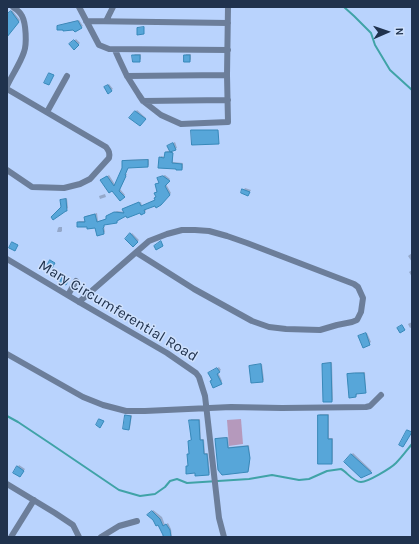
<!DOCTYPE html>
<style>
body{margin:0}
#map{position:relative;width:419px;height:544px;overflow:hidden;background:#b9d3fd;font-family:Karla,sans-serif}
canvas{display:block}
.frame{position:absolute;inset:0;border:8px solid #20324d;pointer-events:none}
.north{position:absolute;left:367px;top:12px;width:40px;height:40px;-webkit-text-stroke:3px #cee0fc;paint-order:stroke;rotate:88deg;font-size:11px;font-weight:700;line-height:16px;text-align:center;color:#20324d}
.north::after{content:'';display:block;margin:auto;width:14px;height:18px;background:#20324d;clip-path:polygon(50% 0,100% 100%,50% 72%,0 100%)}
</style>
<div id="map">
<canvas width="419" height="544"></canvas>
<div class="frame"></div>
<div class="north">N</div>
</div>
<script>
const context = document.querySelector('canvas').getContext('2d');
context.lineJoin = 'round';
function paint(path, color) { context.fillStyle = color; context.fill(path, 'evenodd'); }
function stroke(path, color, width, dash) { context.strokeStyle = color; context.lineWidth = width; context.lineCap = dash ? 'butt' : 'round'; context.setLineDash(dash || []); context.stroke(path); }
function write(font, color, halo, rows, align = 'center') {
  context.font = font + ' Karla,sans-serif'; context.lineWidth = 3; context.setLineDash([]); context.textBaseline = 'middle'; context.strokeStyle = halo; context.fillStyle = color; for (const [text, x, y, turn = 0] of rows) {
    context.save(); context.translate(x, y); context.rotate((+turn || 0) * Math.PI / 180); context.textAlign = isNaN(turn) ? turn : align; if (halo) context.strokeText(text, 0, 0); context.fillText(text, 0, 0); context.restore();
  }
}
paint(new Path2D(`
 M241,419L243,444L229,446L227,420Z`), '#b599bc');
paint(new Path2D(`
 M12,10L20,20L9,33L7,32V16Z
 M79,20L83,26L81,27L58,26L59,25Z
 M76,39L80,43L74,48L71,44Z
 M135,54H141V59L139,61L133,56Z
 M186,54H191V59L190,61L185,56Z
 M109,84L113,89L111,90L106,86Z
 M137,110L146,118L140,125L131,118Z
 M175,142L177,148L171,151L173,152V162L183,163V168L182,169L160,158L161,156L165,157L166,152L167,151H171L168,146Z
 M149,159V165L148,166L128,167L125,174H127L120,189L125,195L120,200L103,179L109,175L116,186L123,168V162L124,160Z
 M165,175L170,179L166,184L171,193L160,204H155L145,209L146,211L145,212L127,214L118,219L117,222L105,224L104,226L105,232L104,233L96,227L88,226L78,222L79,221H86L85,217L86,216L97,213L98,221L107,219V216L108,215L117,211L125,212L124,209L125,208L141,202L142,206L156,200L157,197L155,193L158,191L156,184L160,183V177Z
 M245,188L251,190L248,195L242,193Z
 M105,194L106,197L100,199L99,196Z
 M67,198L68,208L65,210L62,207L61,201L63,199Z
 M59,227H62V231L61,232H57L58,228Z
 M132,233L139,240L133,246L126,239Z
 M412,253V262L408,256Z
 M412,270V277L409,272Z
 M412,322V327L410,328L408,324Z
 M367,333L371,342L363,347L360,335Z
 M332,362L333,400L332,401L323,364L324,363Z
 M262,364L264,380L263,381L250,366L251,365Z
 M219,367L221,370L218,372L222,381L221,383L213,380L211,372Z
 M365,372L366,391L365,392L357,393V395L356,396L348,374L350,373Z
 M320,414H329V438H333V461L332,463H319V415Z
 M127,415H132L130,428L129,429L126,416Z
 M191,419H200L201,439H204L205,453H208L210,473L209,474L196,472L187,466L189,465L188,455L189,454L190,441L192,440L190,421Z
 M228,437L229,447L249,445L250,457L249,470L248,471L216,439L217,438Z
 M353,453L372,471L361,477L345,462Z
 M19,465L25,469L21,475L18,467Z
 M153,510L162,517L165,525L168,523L171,529L172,537H164L158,524L149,515Z`), '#0003');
stroke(new Path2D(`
 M344,7L354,16L371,33L375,45L390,70L412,90
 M7,416L18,422L51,444L119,490L140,496L155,494L165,487L170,481L177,479L187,483L249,479L272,475L299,480L309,479L327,471L341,469C347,472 353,482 361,482C368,482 391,468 396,463C402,457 407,450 412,444`), '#40a3a7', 2);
const building = new Path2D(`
 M11,11L19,22L7,37V14Z
 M78,21L82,28L75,32L73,30L63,31V30H57V26Z
 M144,27V34L137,35V28Z
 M74,40L79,45L74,50L69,44Z
 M132,55H140V62H133Z
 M184,55H190V62H184Z
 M49,73L54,75L49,85L44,83Z
 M108,85L112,91L108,94L104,87Z
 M135,111L146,119L140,126L129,118Z
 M191,130H218L219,144L192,145Z
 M173,143L176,150L170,152L173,153L172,163L182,164V170H176V169L158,168L159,157L164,158L165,152H170L167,146Z
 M148,160V167L128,168L125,175L126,176L119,191L125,197L120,201L112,191L109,193L100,180L107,176L114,186L122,168V161Z
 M163,176L170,181L165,186L170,195L161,205L156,208L155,206L144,210L145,213L141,215L140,213L127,218L126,216L117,221V223L104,225V227L103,228L104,234L97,236L95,228L87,229V227H77V222H85L84,217L95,214L97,222L106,219V216L114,212L124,213L122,209L139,202L141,206L155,200L154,198L156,197L154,193L157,192L155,184L159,183L157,178Z
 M242,189L250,192L248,196L241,193Z
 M66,199L67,211H66L53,220L51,217L61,207L60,200Z
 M130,233L138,242L133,247L125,239Z
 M161,241L163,246L156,250L154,246Z
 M12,242L18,245L15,251L9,248Z
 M50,260L55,263L52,268L47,266Z
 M63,276L69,279L66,285L60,282Z
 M402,325L405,330L400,333L397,328Z
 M366,333L370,345L363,348L358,336Z
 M331,363L332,402H323L322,364Z
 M261,364L263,382L251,383L249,366Z
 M217,368L220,372L217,374L222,384L213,388L210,381L212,380L208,373Z
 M355,373H364L366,393L356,394V397L349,398L347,374Z
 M125,415L131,416L129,430L123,429Z
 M318,415H328V439H332V464H318Z
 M99,419L104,421L100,428L96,425Z
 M189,420H199L200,440H203L204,454H207L209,475L195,476V473L186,474V466H188L187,454H189L188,441L191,440Z
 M407,430L412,432L403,447L399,445Z
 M227,438L228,448L248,446L250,458L248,472L222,475L218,470L215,439Z
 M351,454L372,473L361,478L344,462Z
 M17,466L24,471L20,477L13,473Z
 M152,511L160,519L163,526L166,524L170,530L171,537H163V535L158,525L156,526L153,520L147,515Z`);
paint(building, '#57a6d9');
stroke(building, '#3788b9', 1);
stroke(new Path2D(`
 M79,7L99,45L109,49L228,50
 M86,21L228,23
 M106,21L113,7
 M115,50L119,59L127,76L139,95L143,101L161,115L181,124L228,122L227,75L228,7
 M127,76L227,75
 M7,86C12,75 20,64 24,52C27,44 26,23 22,16C20,12 16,9 13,7
 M7,89L106,147C109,151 110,153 109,158L90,179L80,184L64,188L32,187L7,170
 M143,101L228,100
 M47,112L67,76
 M7,259L79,302L167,353L196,373L199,377L205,396L219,518L224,537
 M68,295L76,281
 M79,302L149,241L167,234L182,230H195L209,231L227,236L247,243L354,284L358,287L363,298L361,312L357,320L352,322L337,325L320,330L286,329L269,327L252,321L194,289L137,253
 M7,354L83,397L103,405L126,411H145L231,407L282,408L366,407L370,406L381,395
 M7,484L55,513L73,525L79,537
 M11,537L34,500
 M101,537L119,526L137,521`), '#6c7e9a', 6);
write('15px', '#20324d', '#cee0fc', [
 ["Mary Circumferential Road",118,311,31]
]);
</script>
